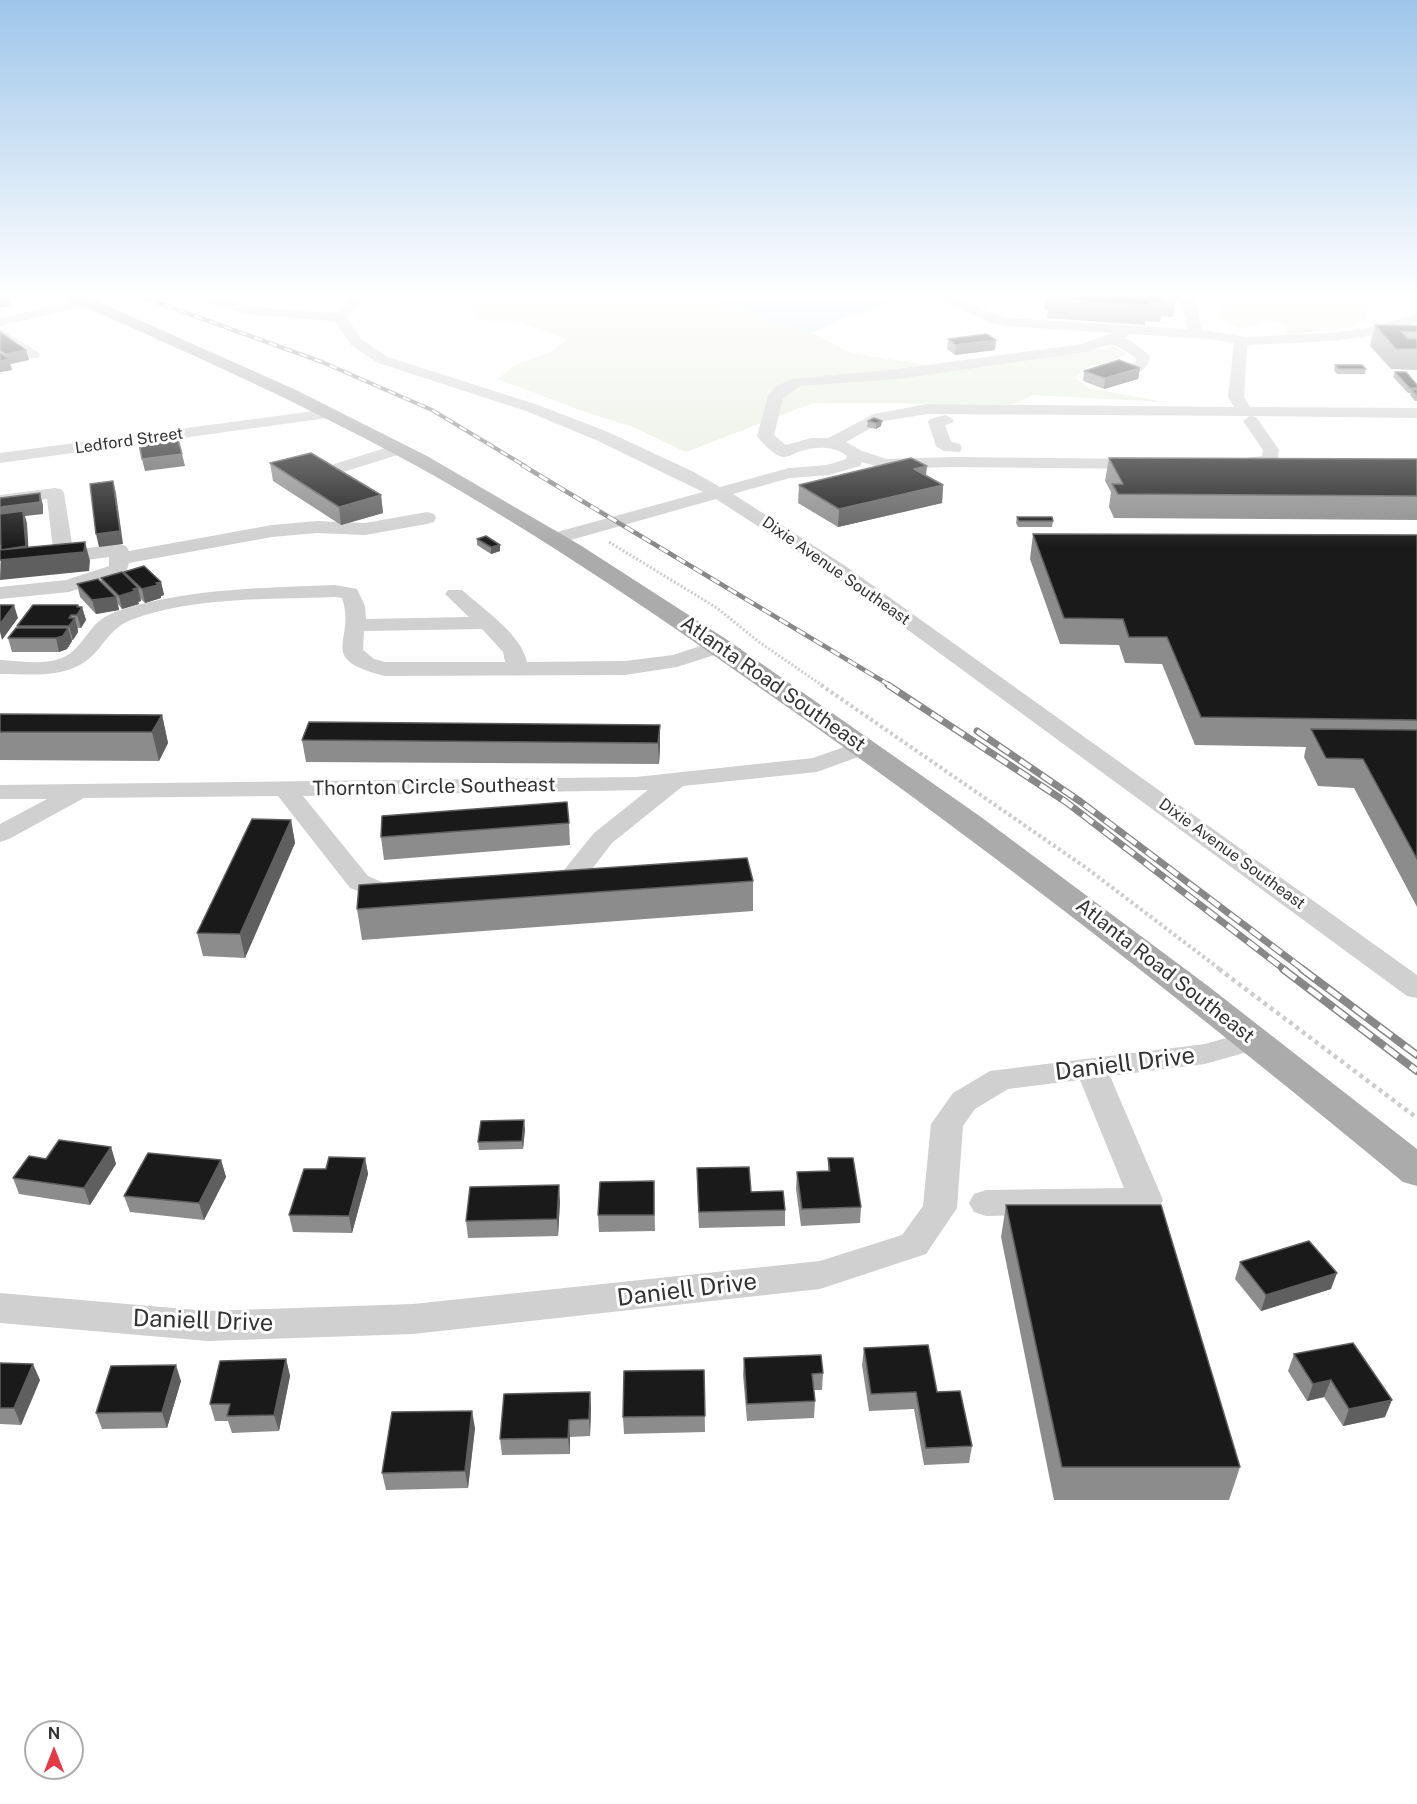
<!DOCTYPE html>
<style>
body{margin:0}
#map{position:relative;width:1417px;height:1804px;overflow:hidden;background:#fff;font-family:"Public Sans",sans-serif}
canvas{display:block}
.north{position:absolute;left:24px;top:1720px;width:60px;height:60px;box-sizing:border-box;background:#fff;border:2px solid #adadad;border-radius:50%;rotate:0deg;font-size:16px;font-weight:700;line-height:24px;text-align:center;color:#333}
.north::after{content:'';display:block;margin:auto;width:21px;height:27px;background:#e63946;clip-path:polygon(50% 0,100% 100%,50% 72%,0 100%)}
</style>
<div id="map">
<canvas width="1417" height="1804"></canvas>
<div class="north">N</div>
</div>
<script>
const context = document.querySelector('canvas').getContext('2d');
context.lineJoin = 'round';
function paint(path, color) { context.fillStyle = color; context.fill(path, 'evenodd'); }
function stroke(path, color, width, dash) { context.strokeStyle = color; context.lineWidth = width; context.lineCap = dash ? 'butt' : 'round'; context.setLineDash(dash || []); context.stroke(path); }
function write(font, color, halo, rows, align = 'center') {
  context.font = font + ' "Public Sans",sans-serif'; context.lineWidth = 6; context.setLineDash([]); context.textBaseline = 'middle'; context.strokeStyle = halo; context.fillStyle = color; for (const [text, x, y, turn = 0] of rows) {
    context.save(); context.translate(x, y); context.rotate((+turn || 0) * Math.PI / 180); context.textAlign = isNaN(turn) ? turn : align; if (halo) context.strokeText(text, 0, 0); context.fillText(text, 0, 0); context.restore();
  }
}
paint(new Path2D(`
 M499,294H658L651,302L662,303L685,294L714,297L746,312L809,331L851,353L927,365L982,364L1114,347L1126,353C1108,370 1092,356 1075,378L1088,388L1165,402L1033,395L1014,404L813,403L686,452L633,427L577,409L498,379L515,365L552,352L567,339L521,323L479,320L472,309Z
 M1222,294H1398L1397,297L1405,302L1366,307L1367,319L1350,327L1287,335L1284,323L1265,321L1253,326L1238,328L1218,318L1222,309Z`), '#e6ecdf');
paint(new Path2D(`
 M693,294H854L890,300V303L880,308L842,319L815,332C772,329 735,301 693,294Z`), '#cfe2ee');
stroke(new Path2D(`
 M609,542L717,608L759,642L823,686`), '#cdcdcd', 3, [2, 2]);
stroke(new Path2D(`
 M821,685L1085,867L1221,970`), '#cdcdcd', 4, [3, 3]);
stroke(new Path2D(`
 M1219,969L1417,1118`), '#cdcdcd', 4.5, [4, 4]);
paint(new Path2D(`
 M186,294H207L251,307L336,313L354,294H369L347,317L361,339L388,357L538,405L608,432L694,472L720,487L789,468L827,465L846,459L847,456C835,446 816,446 801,451C795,453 790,457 783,457C775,456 762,443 757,436L768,396L775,387L792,379L898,369L1082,344L1112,333L1008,326L989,322L929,294C959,294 980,312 1008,318L1188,329L1181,302L1170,294C1200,294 1195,305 1202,330L1246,337L1333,333L1372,327L1417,314V322L1374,335L1333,341L1250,345L1247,347L1244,397L1250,407L1417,408V418L1252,416L1257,418L1279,450L1277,463C1262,467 1247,472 1231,468L1228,464L1231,460L1262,456L1263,450L1243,421L1250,416L928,414L884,421L846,442L862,451L887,459L953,457L1144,459L1150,460L1153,464L1150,468L1144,469L953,467L886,469L862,462L860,466L829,475L790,478L733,494L847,567L1417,975V998L1407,996L833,575L716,499L553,545L546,543L544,539L546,535L703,492L596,440L526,411L378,363L351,345L335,321L250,315L188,297ZM1130,334L1208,339L1234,343L1228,397L1234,407L928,404L874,414L828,438H811L786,445L774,435L783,398L800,386L898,379L1085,352C1113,345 1109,339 1136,358V361L1124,371L1132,376C1141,373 1150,366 1150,356L1131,341L1124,338Z
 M86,298L93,302L91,305L0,326V318Z
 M0,329L38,352L40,355L38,358H28L0,339Z
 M329,409L335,411L337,414L335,417L0,463V453Z
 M946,415L954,420L952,423L945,425L951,442L960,444L962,448L960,452L944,451L936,446L928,422L930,419Z
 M398,444L406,449L404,453L340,473L334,472L331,468L334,464Z
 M55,488L61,489L64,493L73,550L119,544L126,546L129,551L272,525L317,521L365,523L427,512L434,514L436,518L434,522L427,524L365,535L317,533L272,537L129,563L126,573L69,592L0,599V587L66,580L109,566V557L64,563L57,561L54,557L47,499L0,505V495Z
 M335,585L357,589L365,606L366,619L469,617L445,594L448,590H462C482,608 522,635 527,662L625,661L673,655L719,640L727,641L730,646L727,651L677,667L625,675L385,676C314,658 357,642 342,598L335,597C268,600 194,596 131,620C113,627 107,640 95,653C70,680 33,674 0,674V660C19,661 41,665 59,659C78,653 85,634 98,622C106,615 117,611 127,608C194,588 265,588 335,585ZM482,629L503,652L505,662H385L374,659L363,650L364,631Z
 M864,740L872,742L876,747L872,752L817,772L683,786L612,843L582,882L573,884L564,882L560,876L564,870L594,833L648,790L303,796L368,876L393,887L407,888L411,894L407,900L390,903L350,888L278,796L84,798L9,839L0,842V824L47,799H0V785L636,777L813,758Z
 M1254,1030L1265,1033L1269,1040L1265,1047L1205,1064L1110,1076L1163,1200L1158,1209L1146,1213L986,1216L974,1212L969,1203L974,1194L986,1190L1124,1188L1080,1080L1008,1089L975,1109L963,1126L957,1208L926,1254L820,1289L413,1334L208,1341L0,1323V1293L208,1311L413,1304L820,1261L902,1235L923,1206L931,1124L953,1093L990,1071L1205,1044Z`), '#d0d0d0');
paint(new Path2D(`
 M59,294H81L296,390L427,456L580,545L729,641L981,817L1208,986L1417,1149V1186L1403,1182C1205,1018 1003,859 793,711C670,624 545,537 413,464C299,402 180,348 61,297Z`), '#ababab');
const railFar3 = new Path2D(`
 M134,294L322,362L432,410L525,466`);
const railFar2 = new Path2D(`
 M522,465L891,686`);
const railFar1 = new Path2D(`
 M888,685L1066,802L1285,970
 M977,731L1081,802L1304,970`);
const rail = new Path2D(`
 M1283,969L1417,1071
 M1302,969L1417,1055`);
stroke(railFar3, '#888', 4);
stroke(railFar2, '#888', 4.5);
stroke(railFar1, '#888', 7);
stroke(rail, '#888', 8);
stroke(railFar3, '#fff', 2, [8]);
stroke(railFar2, '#fff', 3, [10]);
stroke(railFar1, '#fff', 4.5, [13]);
stroke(rail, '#fff', 5, [16]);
paint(new Path2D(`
 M1044,294H1177L1173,317L1161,316L1160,322L1145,321V325L1047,318L1048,309H1044L1046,294Z
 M1375,325L1417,326V370L1391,369L1370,346Z
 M0,332L26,350L29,360L10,364L12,370L0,372Z
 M948,339L995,350L955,355L947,349Z
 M1335,365L1366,369L1365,374H1338L1334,371Z
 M1140,368L1138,379L1104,389L1083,381L1084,371Z
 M1395,372L1417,385V401H1415L1410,395L1411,393H1408L1393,377Z
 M874,418L881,426L876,429L867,427L868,421Z
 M1109,458L1417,459V520L1114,518L1109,507L1111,492L1105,481Z
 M270,463L381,495L383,513L341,525L273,481Z
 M799,485H943L942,503L838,527L798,503Z
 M1017,517L1053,521L1052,527H1018L1016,523Z
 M1033,534L1417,535V907L1354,788L1318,786L1304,757L1306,747L1195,745L1162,664L1125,663L1119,645L1060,644L1030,559Z
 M477,539L500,545V551L491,554L477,545Z
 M124,572L161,582L164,595L161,596V598L145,603L140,598L141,601L138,602L139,604L122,609L118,604L119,610L96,614L80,597L77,584L102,583L101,578L125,575Z
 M78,605L79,607H82L86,620L81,628H78V632L73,640H71L72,641L67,649L59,652H12L8,638L18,628L17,626Z
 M0,714L162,715L168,743L159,761L0,760Z
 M660,725V746L659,764L306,762L302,740Z
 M291,820L295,843L245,958L203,956L197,933Z
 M569,823L570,845L384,860L381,837Z
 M753,881V911L362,940L357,909Z
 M525,1129L523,1149L479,1150L478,1142Z
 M111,1147L116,1164L90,1205L19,1194L13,1178L46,1159Z
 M365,1158L368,1174L352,1233L293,1232L289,1215L326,1169Z
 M828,1158L861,1207L860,1223L801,1226L796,1189L797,1172L828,1171Z
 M221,1160L226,1177L204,1220L130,1212L124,1196Z
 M654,1181L655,1231L599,1232L598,1215Z
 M697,1185L751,1192L785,1210V1226L699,1228Z
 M560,1201L558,1236L468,1238L466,1221Z
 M1006,1205L1240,1467L1229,1500H1054L1001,1237Z
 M1240,1262L1331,1289L1261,1311L1235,1279Z
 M864,1348L937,1392L972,1446L969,1463L924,1465L914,1409L869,1411L862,1365Z
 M1294,1354L1385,1417L1343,1426L1324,1397L1307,1401L1288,1371Z
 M744,1358L823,1373L822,1390H814L815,1401L814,1418L747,1421L743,1375Z
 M286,1359L290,1376L279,1431L232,1433L228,1421H215L210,1404Z
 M0,1363L40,1380L21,1425L0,1424Z
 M704,1370L705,1432L624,1434L623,1417Z
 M181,1381L167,1428L102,1429L96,1413Z
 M590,1392L591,1409L590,1436L570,1437V1454L502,1455L500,1439Z
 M475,1428L468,1488L386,1490L382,1473Z`), '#8c8c8c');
paint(new Path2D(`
 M7,296L10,306L0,308V298Z
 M996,340L995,350L955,355L956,345Z
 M26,350L29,360L10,364L12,370L0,372V361L7,360L6,354Z
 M1140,368L1138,379L1104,389L1105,378Z
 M882,421L881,426L876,429V423Z
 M182,454L185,466L145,471L142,459Z
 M927,466L925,484L914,469Z
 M113,481L116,493L123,544L99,547L96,534Z
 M943,485L942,503L838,527L839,509Z
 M40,493L43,505V514L25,516L27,523L29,557L85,542L90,561L89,571L0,580L1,550L0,507Z
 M381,495L383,513L341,525L339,507Z
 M500,545V551L491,554V547Z
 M161,582L164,595L161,596V598L145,603L142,589Z
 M138,588L141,601L138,602L139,604L122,609L119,596Z
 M116,597L119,610L96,614L92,600Z
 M14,605L18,618L2,640L0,632V624Z
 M78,605L80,611L82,607L86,620L81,628L77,615V607Z
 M71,615L73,621L75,618L78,632L73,640L69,626V618Z
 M68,628L72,641L67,649L59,652L56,638Z
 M162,715L168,743L159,761L152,732Z
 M660,725V746L659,764L658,743Z
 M291,820L295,843L245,958L240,934Z
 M524,1120L525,1129L523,1149L522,1141Z
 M111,1147L116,1164L90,1205L84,1188Z
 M365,1158L368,1174L352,1233L349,1216Z
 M221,1160L226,1177L204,1220L199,1203Z
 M559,1185L560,1201L558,1236L557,1219Z
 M1337,1273L1331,1289L1261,1311L1266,1295Z
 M286,1359L290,1376L279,1431L274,1415Z
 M33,1364L40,1380L21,1425L14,1408Z
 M176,1365L181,1381L167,1428L162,1412Z
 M1331,1380L1324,1397L1307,1401L1313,1384Z
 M590,1392L591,1409L590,1436L589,1419Z
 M1392,1400L1385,1417L1343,1426L1349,1409Z
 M472,1411L475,1428L468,1488L465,1471Z
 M569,1420L570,1437V1454L568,1438Z`), '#5f5f5f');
const building = new Path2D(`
 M0,294H1L7,296L0,298Z
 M1051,294L1115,295L1116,294H1177V297L1164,296L1163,302L1149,301L1148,305L1050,298Z
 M1375,325L1417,326V332L1401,331L1408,339H1417V349H1396Z
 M0,332L26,350L6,354L0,350Z
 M987,334L996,340L956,345L948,339Z
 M0,354H2L9,359L0,361Z
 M1119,360L1140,368L1105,378L1084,371Z
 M1335,365H1362L1366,369H1339Z
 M1395,372H1406L1417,385V388H1410Z
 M1412,390H1417V395Z
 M874,418L882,421L876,423L868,421Z
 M178,439L182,454L142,459L139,444Z
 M311,453L381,495L339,507L270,463Z
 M911,458L927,466L914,469L943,485L839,509L799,485Z
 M1109,458L1417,459V496L1118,494L1112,484H1123Z
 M113,481L120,531L96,534L90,484Z
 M40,493V502L0,507V498Z
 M23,511L26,546L1,550L0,514Z
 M1017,517H1052L1053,521H1019Z
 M1033,534L1417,535V720L1201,717L1167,637H1129L1123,619L1064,618Z
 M486,536L500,545L491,547L477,539Z
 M85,542L84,552L0,560V550Z
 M144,566L161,582L156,583L158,585L142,589L124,572Z
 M122,572L138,588L133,589L135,591L119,596L101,578Z
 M98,579L116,597L92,600L77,584Z
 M0,605H14L0,624Z
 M33,605H78L77,607H82L77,615H71L69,618H75L69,626H17Z
 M16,628H68L63,636L56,638H8Z
 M0,714L162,715L152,732H0Z
 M309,722L660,725L658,743L302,740Z
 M1311,729L1417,730V859L1363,759L1326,758Z
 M567,802L569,823L381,837L382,816Z
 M252,819L291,820L240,934L197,933Z
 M747,858L753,881L357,909L359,885Z
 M524,1120L522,1141L478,1142L481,1121Z
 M59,1140L111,1147L84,1188L13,1178L29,1156L46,1159Z
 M148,1153L221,1160L199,1203L124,1196Z
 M329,1157L365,1158L349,1216L289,1215L304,1169H326Z
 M828,1158H853L861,1207L802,1209L797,1172L830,1171Z
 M749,1167L751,1192L783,1191L785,1210L699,1212L697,1168Z
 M654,1181V1215H598L600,1182Z
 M559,1185L557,1219L466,1221L470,1187Z
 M1006,1205H1161L1240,1467H1062Z
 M1309,1241L1337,1273L1266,1295L1240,1262Z
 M1353,1343L1392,1400L1349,1409L1331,1380L1313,1384L1294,1354Z
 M928,1345L937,1392L960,1391L972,1446L926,1448L916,1392L871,1394L864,1348Z
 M821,1355L823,1373L812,1374L815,1401L747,1404L744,1358Z
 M286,1359L274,1415L227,1416L230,1404H210L220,1361Z
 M0,1363L33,1364L14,1408H0Z
 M176,1365L162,1412L96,1413L111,1366Z
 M704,1370L705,1416L623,1417L624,1371Z
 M590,1392L589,1419L569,1420L568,1438L500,1439L504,1394Z
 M472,1411L465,1471L382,1473L392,1412Z`);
paint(building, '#1a1a1a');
stroke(building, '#5f5f5f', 1.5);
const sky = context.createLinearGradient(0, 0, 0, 547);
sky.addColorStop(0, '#9ec6ea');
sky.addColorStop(0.54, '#fff');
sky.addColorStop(1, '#ffffff00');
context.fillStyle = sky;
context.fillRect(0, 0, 1417, 547);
write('16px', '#333', '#fff', [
 ["Ledford Street",129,441,-8],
 ["Dixie Avenue Southeast",836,571,35],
 ["Dixie Avenue Southeast",1232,854,36]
]);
write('20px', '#333', '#fff', [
 ["Atlanta Road Southeast",773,684,35],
 ["Thornton Circle Southeast",434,787,-1],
 ["Atlanta Road Southeast",1165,971,38]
]);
write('24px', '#333', '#fff', [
 ["Daniell Drive",1125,1064,-7],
 ["Daniell Drive",687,1290,-7],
 ["Daniell Drive",203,1321,2]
]);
</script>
